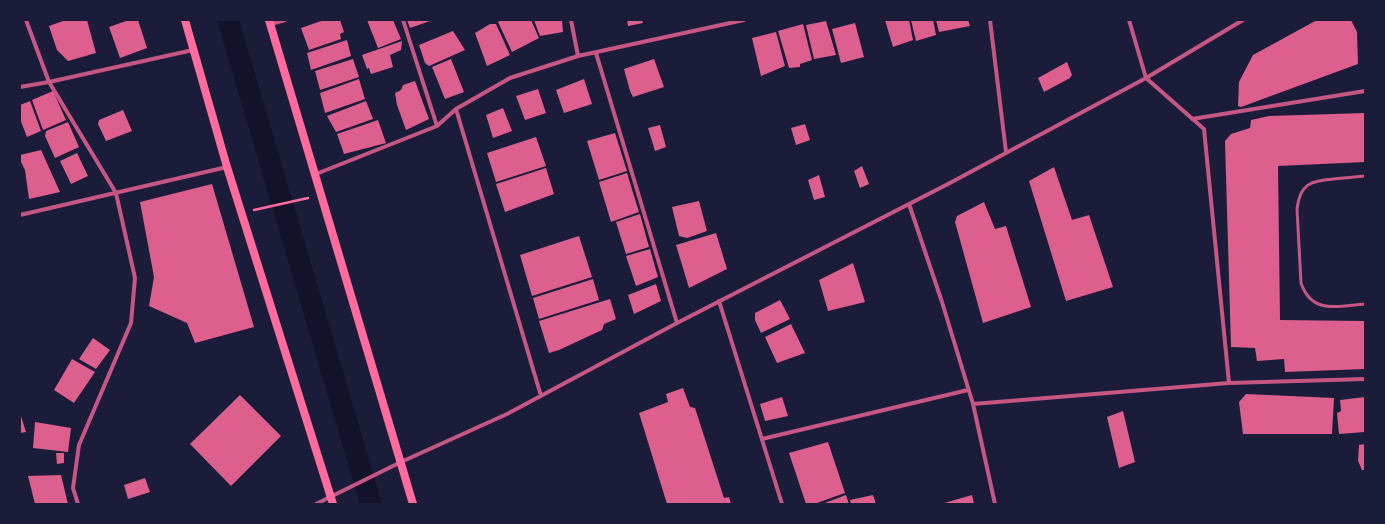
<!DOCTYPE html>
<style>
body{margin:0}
#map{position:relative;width:1385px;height:524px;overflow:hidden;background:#1b1b3a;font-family:"Source Sans 3",sans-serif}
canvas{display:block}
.frame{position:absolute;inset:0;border:21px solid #1b1b3a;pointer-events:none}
</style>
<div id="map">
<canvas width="1385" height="524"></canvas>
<div class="frame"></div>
</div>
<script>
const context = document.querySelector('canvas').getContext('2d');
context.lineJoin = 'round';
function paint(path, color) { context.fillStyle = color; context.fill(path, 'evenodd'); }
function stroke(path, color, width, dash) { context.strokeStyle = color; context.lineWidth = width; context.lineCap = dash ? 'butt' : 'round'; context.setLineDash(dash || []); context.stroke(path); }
paint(new Path2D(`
 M217,20H239L382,504H360Z`), '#12122b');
paint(new Path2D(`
 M66,20H87L96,53L68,61L57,50L49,26Z
 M129,20H138L147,48L120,58L109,27Z
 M324,20H340L344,32L340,34L341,39L309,50L301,28Z
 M367,20H393L401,39L378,48Z
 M407,20H433L410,28Z
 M501,20H531L539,38L512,52L498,22Z
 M534,20H562L563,32L540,36Z
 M627,20H642L643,23L628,26Z
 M885,20H909L913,40L893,47Z
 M911,20H933L936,35L916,41Z
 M936,20H968L970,26L939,32Z
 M1317,20H1351L1357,32L1358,64L1241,107L1238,106L1239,82L1253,55Z
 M826,21L836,55L814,59L806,25Z
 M855,23L864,57L841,63L832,29Z
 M490,24H496L510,55L487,66L475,33Z
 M803,24L812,60L800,64V67L789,68L778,31Z
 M453,31L465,50L429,66L425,63L419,45Z
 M776,32L785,66L761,76L752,38Z
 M347,40L351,56L311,70L307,53Z
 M402,41L401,50L390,55L393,67L371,74L369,68L367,69L362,55Z
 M353,59L359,77L320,90L315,71Z
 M451,59L464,92L445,99L432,67Z
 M654,59L664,87L633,97L630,91L624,69Z
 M1067,62L1072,75L1070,78L1044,92L1038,78Z
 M359,79L365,99L325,113L320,93Z
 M584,79L592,104L564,113L556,90Z
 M415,81L429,119L406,130L397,105L395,93L401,90L403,85Z
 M538,89L546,113L525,120L516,96Z
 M53,91L66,120L43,130L32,100Z
 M30,101L41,131L27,137L20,119V105Z
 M366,101L373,119L336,132L327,116Z
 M503,108L512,131L493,138L486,115Z
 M123,110L132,131L106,141L98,124L99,120Z
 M1365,113V162L1278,166L1280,320L1365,321V369L1285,372L1284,359L1257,361L1255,348L1231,347L1225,141L1231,134L1250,128L1251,120L1269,116Z
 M378,120L386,143L344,154L337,134Z
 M68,122L79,147L55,158L45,136L46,131Z
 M805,124L810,140L796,145L791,128Z
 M660,125L666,147L655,151L648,128Z
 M615,133L627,171L599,180L587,141Z
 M536,137L546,166L496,182L487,153Z
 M41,150L60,192L29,199L25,170L20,160V155Z
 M77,153L88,176L71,184L60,161Z
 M862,166L869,184L860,188L854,171Z
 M1054,167L1072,220L1089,215L1113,287L1066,301L1029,181Z
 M546,168L554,194L505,212L496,184Z
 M627,173L639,212L611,222L599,182Z
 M819,175L825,197L814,200L808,180Z
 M212,184L254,327L195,343L187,323L149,306L154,277L140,202Z
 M699,201L707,231L687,238L679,236L672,207Z
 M984,202L995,229L1006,226L1031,307L983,323L955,222L957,216Z
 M640,214L649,247L626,254L616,222Z
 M716,233L727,269L689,288L676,245Z
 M579,236L592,277L532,296L520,255Z
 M650,249L658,277L636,286L626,256Z
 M853,263L865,302L828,311L819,280Z
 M593,279L599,300L539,319L533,298Z
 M656,284L661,301L634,314L628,295Z
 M610,299L616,319L604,324L602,330L559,350L549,353L539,321Z
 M780,300L790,319L761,333L755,320V313Z
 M791,324L805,353L777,363L765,337Z
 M93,338L110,350L96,369L79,359Z
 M72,359L95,372L74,403L54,390Z
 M683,388L690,407L695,408L724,498L729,497L731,504H667L639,413L668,402L666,394Z
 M1246,394L1334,398L1332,434H1243L1239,402Z
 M240,395L281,436L231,486L190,444Z
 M782,397L788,416L765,421L760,404Z
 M1365,397V432L1339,434L1337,413L1341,411L1340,400Z
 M1123,411L1135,462L1119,468L1107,417Z
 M20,413L26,432L20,433Z
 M35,422L71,428L68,452L33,448Z
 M828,442L845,493L814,504H806L789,453Z
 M1365,444V470H1362L1358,461L1359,445Z
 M56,453H64V463L57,464Z
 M61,475L68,504H35L28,476Z
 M145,478L150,492L128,499L124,485Z
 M846,495L849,504H822Z
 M873,495L876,504H851L850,500Z
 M972,495L974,504H941Z`), '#dd5f8e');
stroke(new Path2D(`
 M254,210L308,198`), '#ff6b9d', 2.5);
stroke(new Path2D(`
 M1365,176C1354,177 1344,178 1333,179C1310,181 1300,184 1297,209L1301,283C1312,315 1338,306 1365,304`), '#c65784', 3);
stroke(new Path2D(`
 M26,20L49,82L116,193L135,278L131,323L79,445L73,488L78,504
 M403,20L437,126
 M571,20L578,56
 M990,20L1006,152
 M1129,20L1146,78L1204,129L1229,383
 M271,24L285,20
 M596,53L677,323
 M20,87L49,82L193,50
 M456,109L541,396
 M1192,119L1365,91
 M316,174L437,126L456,109L510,78L578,56L744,20
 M909,204L942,302L973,404L995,504
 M20,215L227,167
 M719,301L782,504
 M973,404L1229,383L1365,379
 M762,439L968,390
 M316,504L401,462L507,414L677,323L948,184L1146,78L1243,20`), '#c65784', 4);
stroke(new Path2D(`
 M185,20L227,167L333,504
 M269,20L413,504`), '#ff6b9d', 8);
</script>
